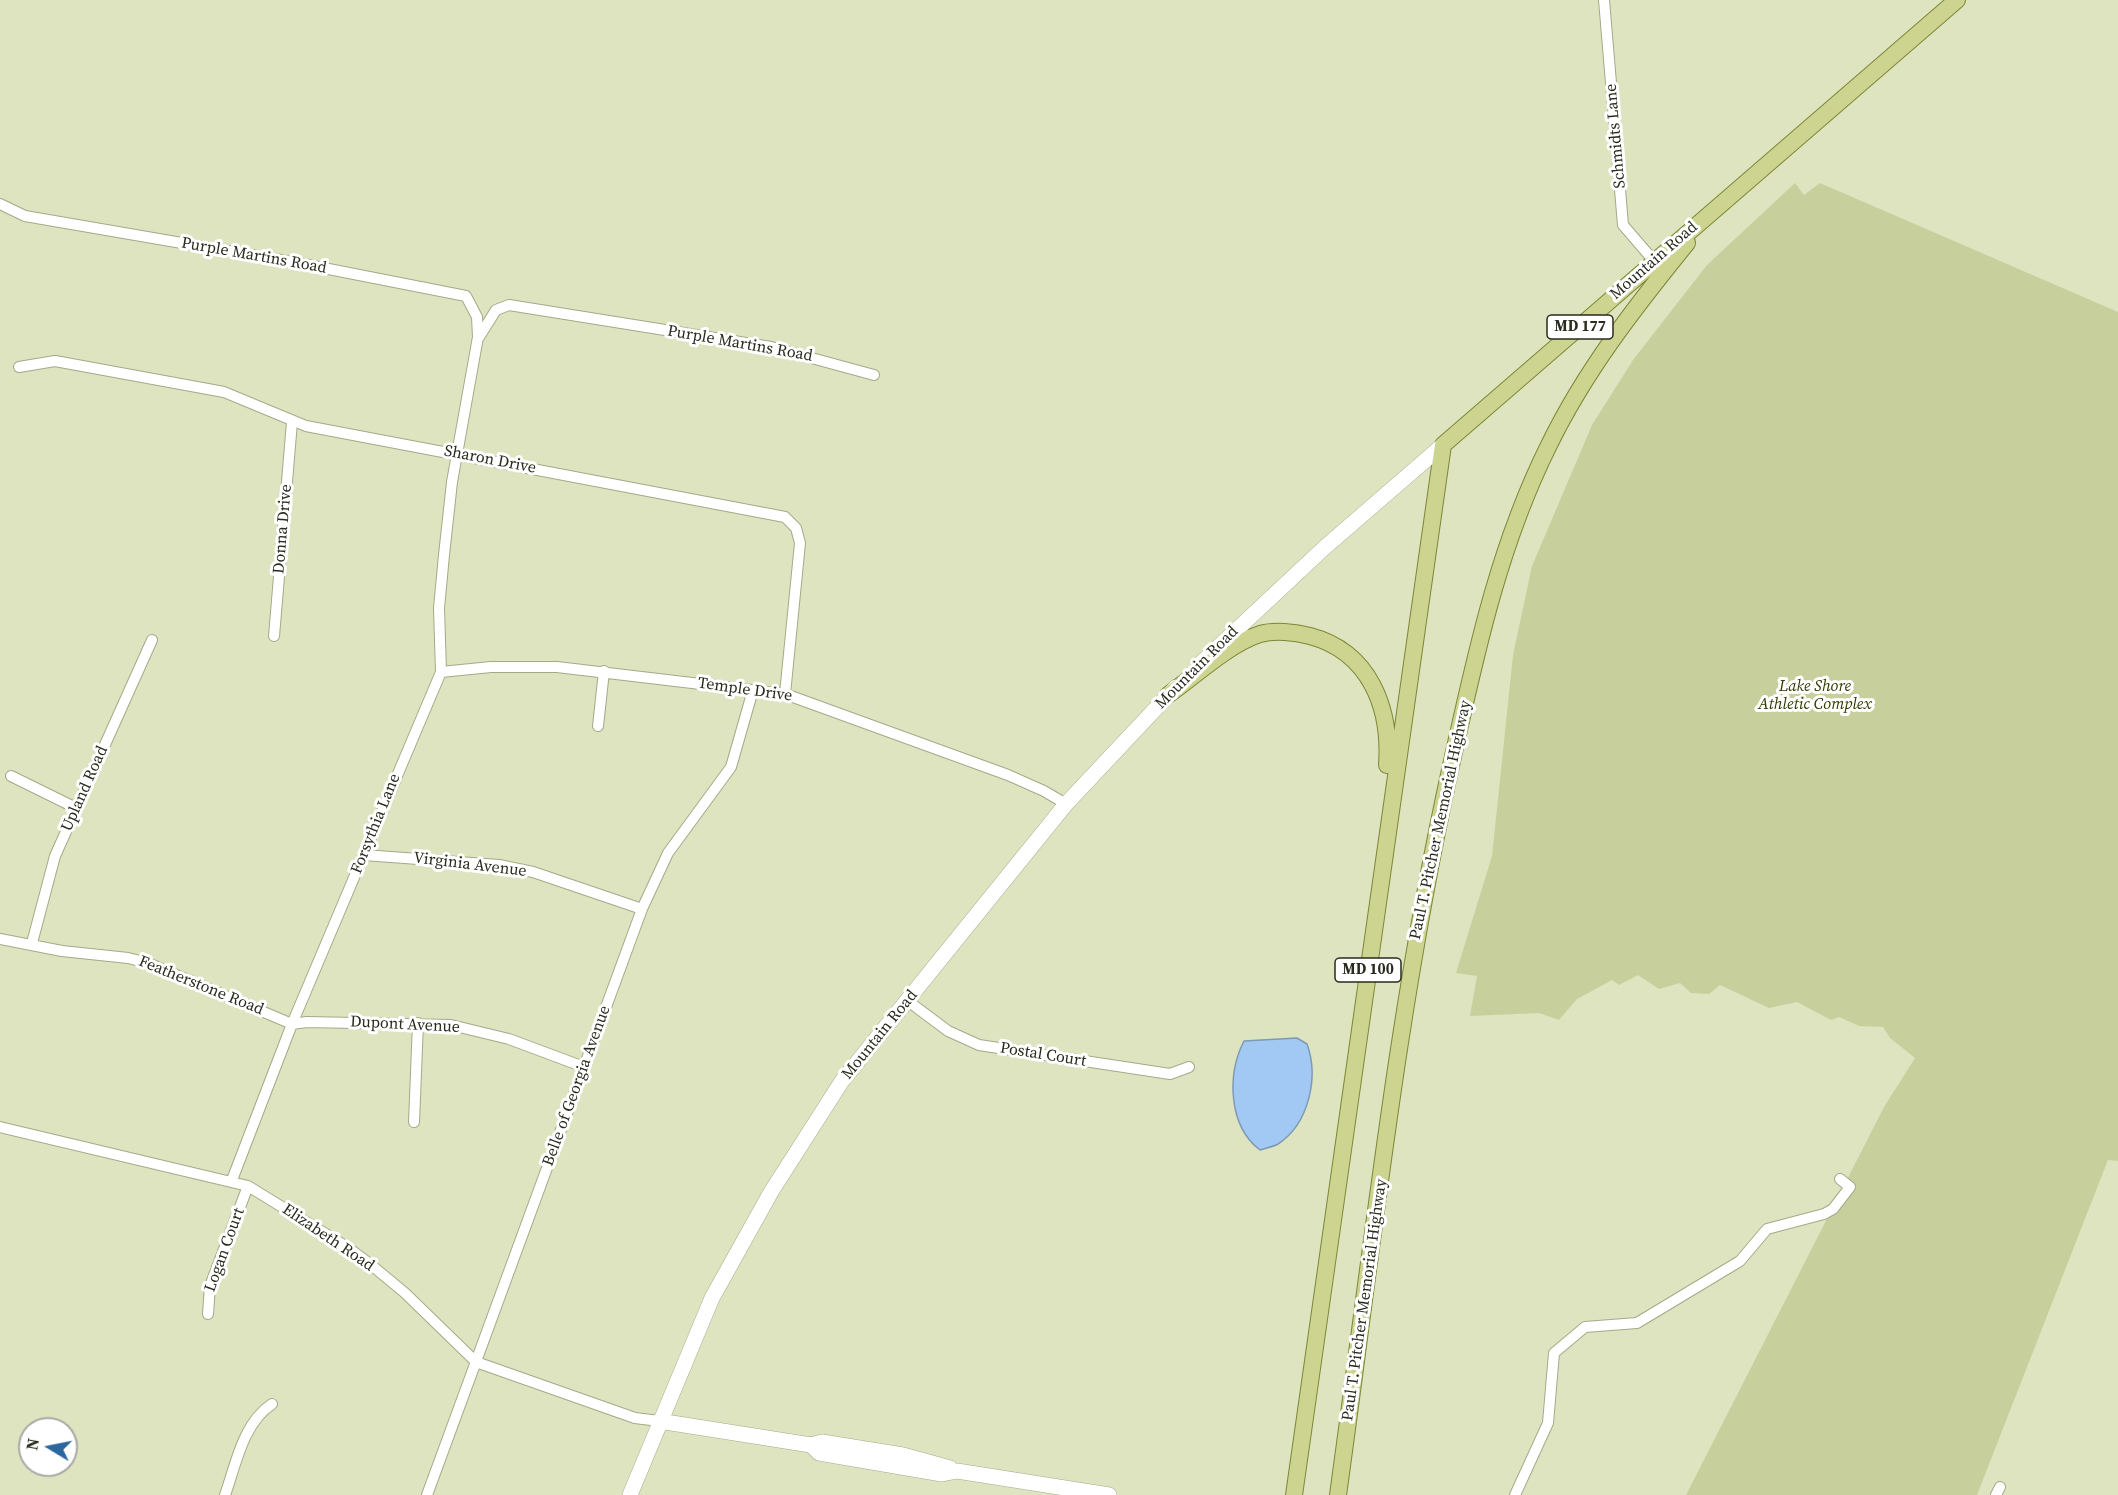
<!DOCTYPE html>
<style>
body{margin:0}
#map{position:relative;width:2118px;height:1495px;overflow:hidden;background:#dee4c0;font-family:"Source Serif 4",serif}
canvas{display:block}
.north{position:absolute;left:18px;top:1417px;width:60px;height:60px;box-sizing:border-box;background:#fff;border:2px solid #a9aaa5;border-radius:50%;rotate:280deg;font-size:16px;font-weight:700;line-height:24px;text-align:center;color:#282b1d}
.north::after{content:'';display:block;margin:auto;width:21px;height:27px;background:#2b669d;clip-path:polygon(50% 0,100% 100%,50% 72%,0 100%)}
</style>
<div id="map">
<canvas width="2118" height="1495"></canvas>
<div class="north">N</div>
</div>
<script>
const context = document.querySelector('canvas').getContext('2d');
context.lineJoin = 'round';
function paint(path, color) { context.fillStyle = color; context.fill(path, 'evenodd'); }
function stroke(path, color, width, dash) { context.strokeStyle = color; context.lineWidth = width; context.lineCap = dash ? 'butt' : 'round'; context.setLineDash(dash || []); context.stroke(path); }
function write(font, color, halo, rows, align = 'center') {
  context.font = font + ' "Source Serif 4",serif'; context.lineWidth = 6; context.setLineDash([]); context.textBaseline = 'middle'; context.strokeStyle = halo; context.fillStyle = color; for (const [text, x, y, turn = 0] of rows) {
    context.save(); context.translate(x, y); context.rotate((+turn || 0) * Math.PI / 180); context.textAlign = isNaN(turn) ? turn : align; if (halo) context.strokeText(text, 0, 0); context.fillText(text, 0, 0); context.restore();
  }
}
paint(new Path2D(`
 M1795,183L1804,195L1820,183L2118,312V1161L2108,1160L1977,1495H1686L1884,1107L1915,1058L1890,1038L1883,1027L1859,1026L1839,1017L1831,1020L1797,1002L1769,1008L1720,985L1709,994L1691,993L1680,983L1659,989L1638,975L1619,985L1612,980L1577,999L1559,1020L1539,1013L1470,1016L1477,976L1456,973L1492,856L1513,655L1532,566L1592,425L1633,360L1707,265Z`), '#c7d09c');
const water = new Path2D(`
 M1297,1038L1307,1044C1319,1077 1309,1124 1278,1144C1273,1147 1265,1148 1260,1150C1228,1126 1227,1074 1244,1041Z`);
paint(water, '#a1c9f4');
stroke(water, '#7d9ab4', 1.5);
const street = new Path2D(`
 M1604,0L1623,225L1654,261
 M0,204L25,216L298,263L466,296L477,317L478,337L452,482L444,555L439,608L441,672L292,1024L232,1180
 M479,337L496,310L509,305L771,347L874,375
 M19,367L55,361L224,392L306,426L785,517L796,528L800,543L785,694
 M274,636L292,422
 M441,672L491,667H557L785,694L1008,775L1044,791L1066,804
 M598,726L604,671
 M11,776L76,808
 M364,855L499,865L533,872L642,909
 M0,939L62,951L128,958L148,963L292,1024L307,1022L451,1025L509,1039L584,1067
 M32,943L55,856L152,640
 M908,1001L948,1031L979,1045L1170,1074L1189,1067
 M414,1122L418,1023
 M0,1127L248,1186L347,1247L370,1264L405,1293L476,1362L635,1418L659,1421
 M208,1314L210,1286L248,1186
 M225,1495C236,1464 243,1423 272,1404
 M427,1495L642,909L668,853L731,767L753,690
 M1515,1495L1548,1423L1554,1353L1585,1327L1637,1323L1740,1261L1767,1229L1824,1214L1833,1209L1850,1187L1840,1179
 M1996,1495L2000,1487`);
const secondary = new Path2D(`
 M1200,664L1324,548L1443,445
 M659,1421L811,1445L822,1442L903,1455L950,1468
 M811,1445L819,1453L942,1474L957,1471L1109,1495
 M630,1495L712,1298L771,1192L842,1081L1066,804L1176,687`);
const primary = new Path2D(`
 M1168,695C1195,676 1229,644 1260,634C1274,630 1295,632 1310,636C1370,652 1391,708 1387,765
 M1294,1495L1443,445L1957,0
 M1338,1495C1372,1250 1398,1003 1452,761C1476,653 1499,545 1549,445C1585,371 1635,307 1687,243`);
stroke(street, '#a4aa88', 12);
stroke(secondary, '#a4aa88', 16);
stroke(primary, '#7d8737', 18);
stroke(street, '#fff', 10);
stroke(secondary, '#fff', 15);
stroke(primary, '#cdd48f', 16);
for (const [x, y, w] of [
 [1580,327,66],
 [1368,970,66]
]) { const box = new Path2D(); box.roundRect(x - w / 2, y - 12, w, 24, 4.5); context.fillStyle = '#fff'; context.fill(box); stroke(box, '#282b1d', 1.5); }
write('bold 15px', '#282b1d', null, [
 ["MD 177",1580,327],
 ["MD 100",1368,970]
]);
write('16px', '#282b1d', '#fff', [
 ["Schmidts Lane",1616,136,-95],
 ["Purple Martins Road",254,256,10],
 ["Mountain Road",1654,261,-41],
 ["Purple Martins Road",740,344,10],
 ["Sharon Drive",490,460,11],
 ["Donna Drive",283,529,-85],
 ["Mountain Road",1197,668,-45],
 ["Temple Drive",745,690,8],
 ["Upland Road",85,789,-66],
 ["Paul T. Pitcher Memorial Highway",1441,820,-78],
 ["Forsythia Lane",376,824,-68],
 ["Virginia Avenue",470,865,7],
 ["Featherstone Road",201,986,22],
 ["Dupont Avenue",405,1025,3],
 ["Mountain Road",880,1035,-51],
 ["Postal Court",1043,1055,9],
 ["Belle of Georgia Avenue",577,1086,-70],
 ["Elizabeth Road",328,1238,34],
 ["Logan Court",225,1250,-70],
 ["Paul T. Pitcher Memorial Highway",1365,1300,-82]
]);
write('italic 16px', '#343901', '#fff', [
 ["Lake Shore",1815,687],
 ["Athletic Complex",1815,705]
]);
</script>
